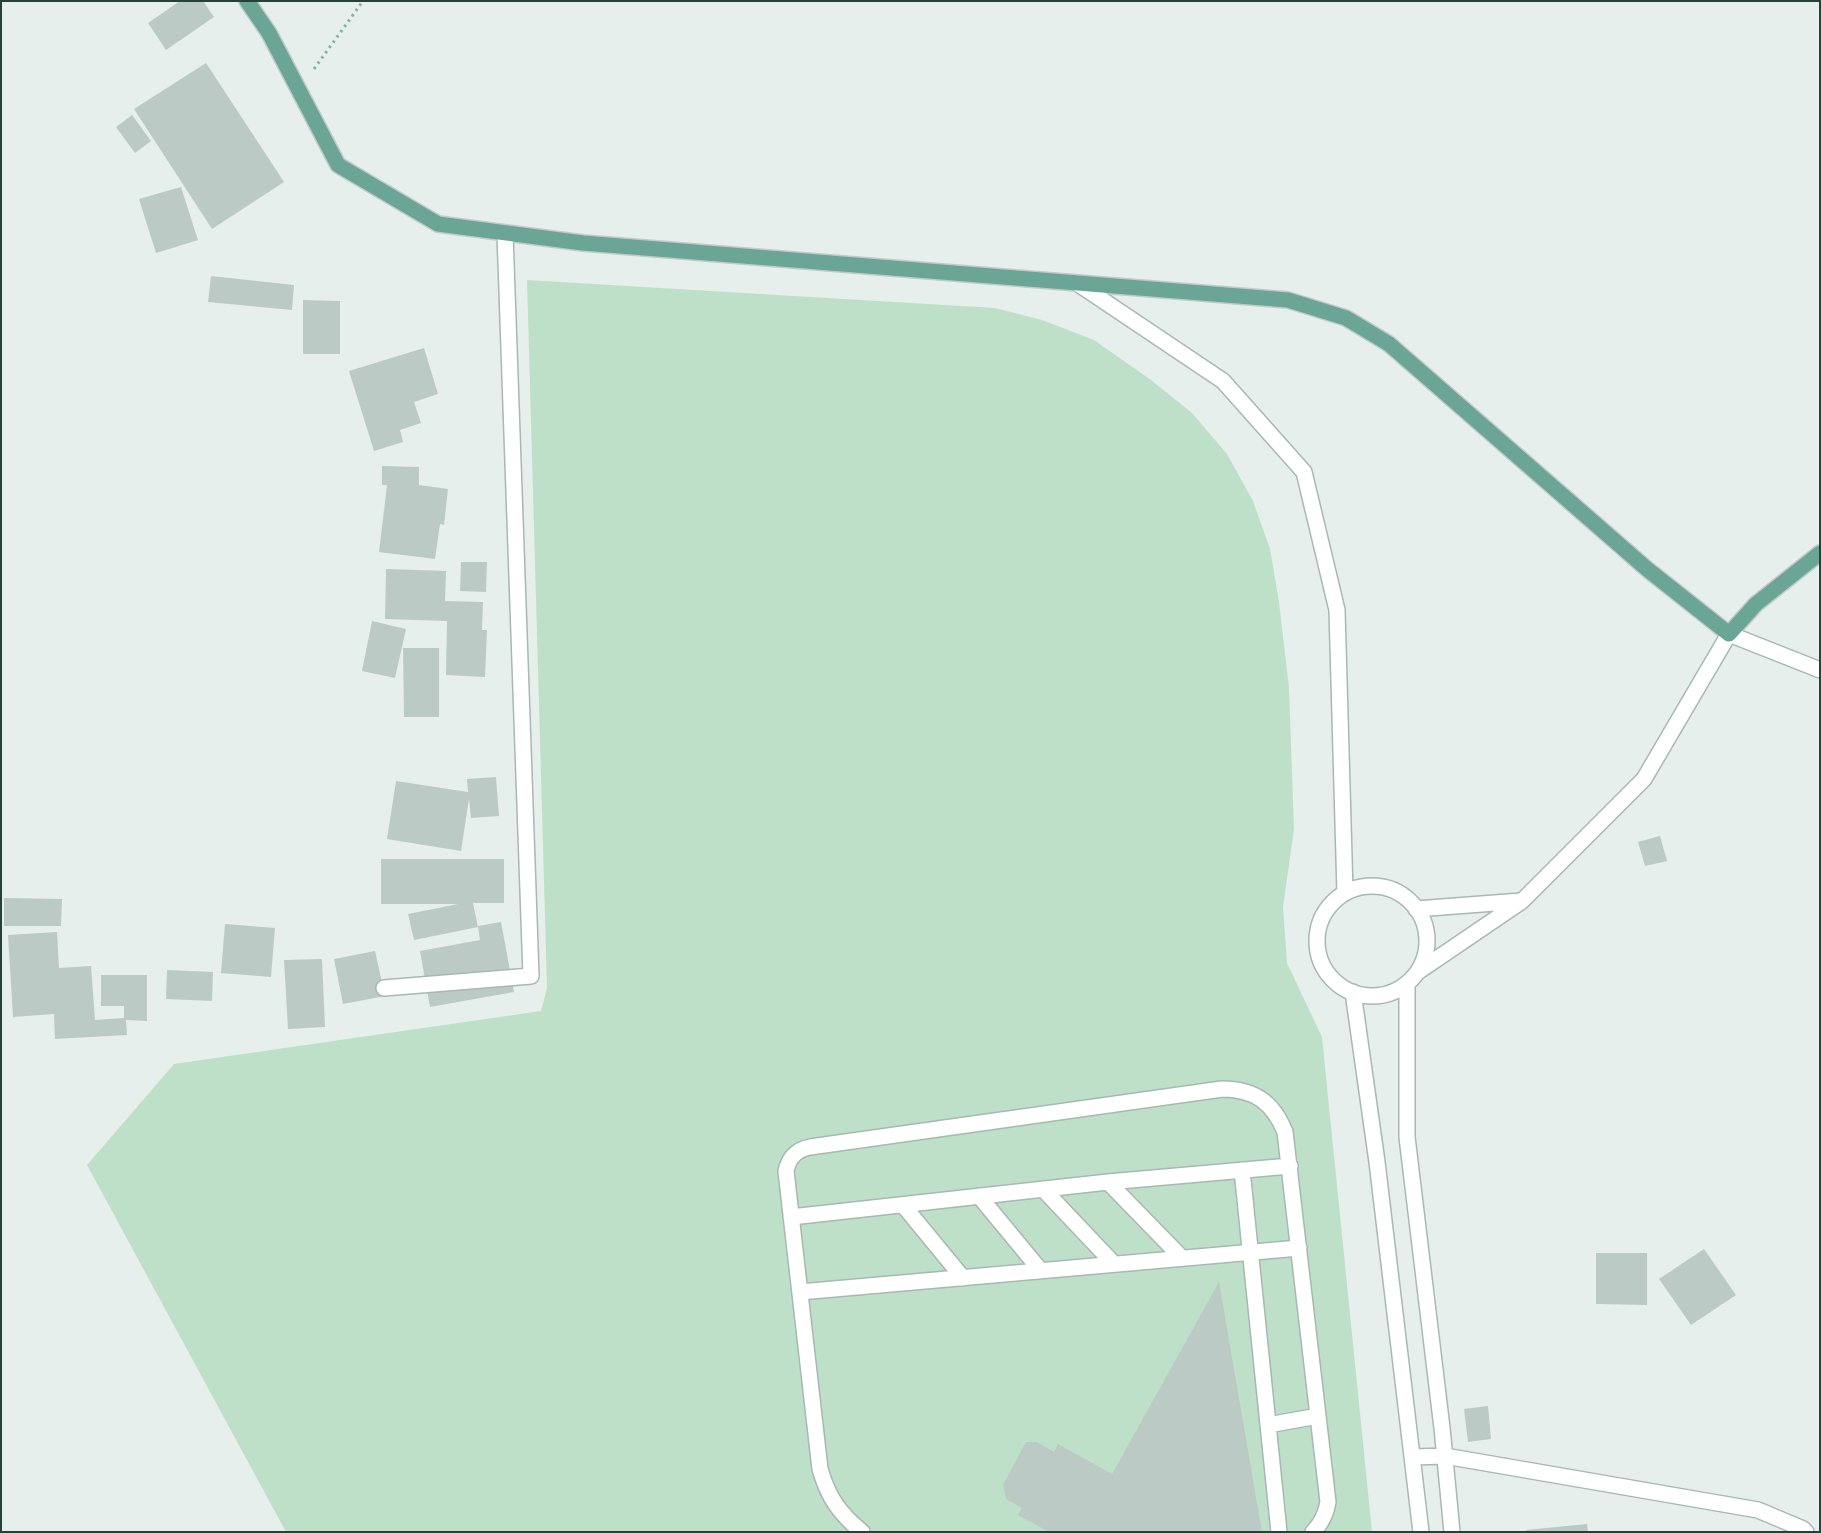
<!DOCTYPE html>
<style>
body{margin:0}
#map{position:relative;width:1821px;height:1533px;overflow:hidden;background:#e6efeb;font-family:"Public Sans",sans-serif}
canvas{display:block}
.frame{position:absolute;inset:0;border:2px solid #24423a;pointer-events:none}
</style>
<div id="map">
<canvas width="1821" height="1533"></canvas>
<div class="frame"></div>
</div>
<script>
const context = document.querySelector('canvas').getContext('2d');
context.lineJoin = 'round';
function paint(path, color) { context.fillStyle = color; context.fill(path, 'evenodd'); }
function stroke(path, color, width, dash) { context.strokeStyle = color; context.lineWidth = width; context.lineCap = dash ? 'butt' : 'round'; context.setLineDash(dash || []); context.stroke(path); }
paint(new Path2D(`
 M527,280L995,308L1042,320L1094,340L1151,380L1192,413L1227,454L1253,501L1270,549L1279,602L1289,688L1294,829L1283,907L1287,963L1322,1037L1372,1532H286L87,1165L174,1064L541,1011L547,988Z`), '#bfe0c8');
paint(new Path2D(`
 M180,1H203L214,17L166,50L148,23Z
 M206,63L284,182L212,229L134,109Z
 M132,115L151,141L135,153L116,127Z
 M181,187L198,240L156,253L139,199Z
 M211,276L294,285L292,310L208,302Z
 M303,300L340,301V354H303Z
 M424,348L438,394L414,402L421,423L400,430L403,442L374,451L349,371Z
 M382,466L419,467V485L448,489L444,525L440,524L435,559L379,552L387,485H382Z
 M461,562H487L486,592L460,591Z
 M386,569L446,571L445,601L483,602L482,630H487L485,677L446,675L447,621L385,619Z
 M372,621L406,629L395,678L362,671Z
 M403,648H439V717H404Z
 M496,777L499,816L471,818L469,799L461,851L387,839L396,781L468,792L467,779Z
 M1660,836L1667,861L1645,866L1638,842Z
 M381,859H504V903H473L478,927L414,940L408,914L458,904H381Z
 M4,898L62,899L61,926H4Z
 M501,922L514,992L430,1007L420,951L480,940L478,926Z
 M225,924L275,928L271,977L221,973Z
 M57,932L59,968L91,966L95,1020L124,1018V1006H101V975H147V1021L126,1020L127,1035L55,1039L54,1014L13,1017L8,935Z
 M375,951L385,996L343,1004L334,959Z
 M322,959L325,1027L288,1029L284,960Z
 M167,970L213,972L212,1001L166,999Z
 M1704,1249L1736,1295L1691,1325L1659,1279Z
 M1596,1253H1647V1305L1596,1304Z
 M1219,1282L1262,1532H1049L1018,1515L1022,1508L1006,1499L1003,1485L1026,1442H1037L1054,1452L1058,1444L1112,1474Z
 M1488,1406L1491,1439L1468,1442L1464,1409Z
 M1587,1524L1588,1532H1526V1530Z`), '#bbcac4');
const minor = new Path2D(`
 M1077,283L1223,381L1304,472L1337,610L1345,893
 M1317 941a55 55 0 1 1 110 0a55 55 0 1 1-110 0Z
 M1416,909L1521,901
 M1419,971L1522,901L1644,779L1729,634L1820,670
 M1407,984V1137L1442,1428L1452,1532
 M384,988L531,976L505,234
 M1353,992L1377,1162L1421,1532
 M1242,1170L1279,1532
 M1108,1182L1182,1258
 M1043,1189L1114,1264
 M979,1196L1041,1271
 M903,1205L963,1278
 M791,1217L1108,1182L1290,1166
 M800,1292L1299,1248
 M1268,1425L1318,1416
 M1412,1457L1445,1456L1758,1510L1803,1529L1806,1532
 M862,1532C839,1513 828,1497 820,1469L786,1171C789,1157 796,1150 810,1147L1222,1089C1254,1089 1273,1102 1285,1132L1328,1502C1326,1514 1322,1523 1313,1532`);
const major = new Path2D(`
 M247,1L269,33L338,165L438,224L583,243L1288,300L1346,318L1389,344L1647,569L1729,634L1756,604L1820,553`);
stroke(minor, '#a8b8b2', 18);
stroke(major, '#c2cac8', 18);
stroke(new Path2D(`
 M314,69L363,1`), '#86b3a5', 3, [2.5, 4]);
stroke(minor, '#fff', 15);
stroke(major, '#6aa596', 15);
</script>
